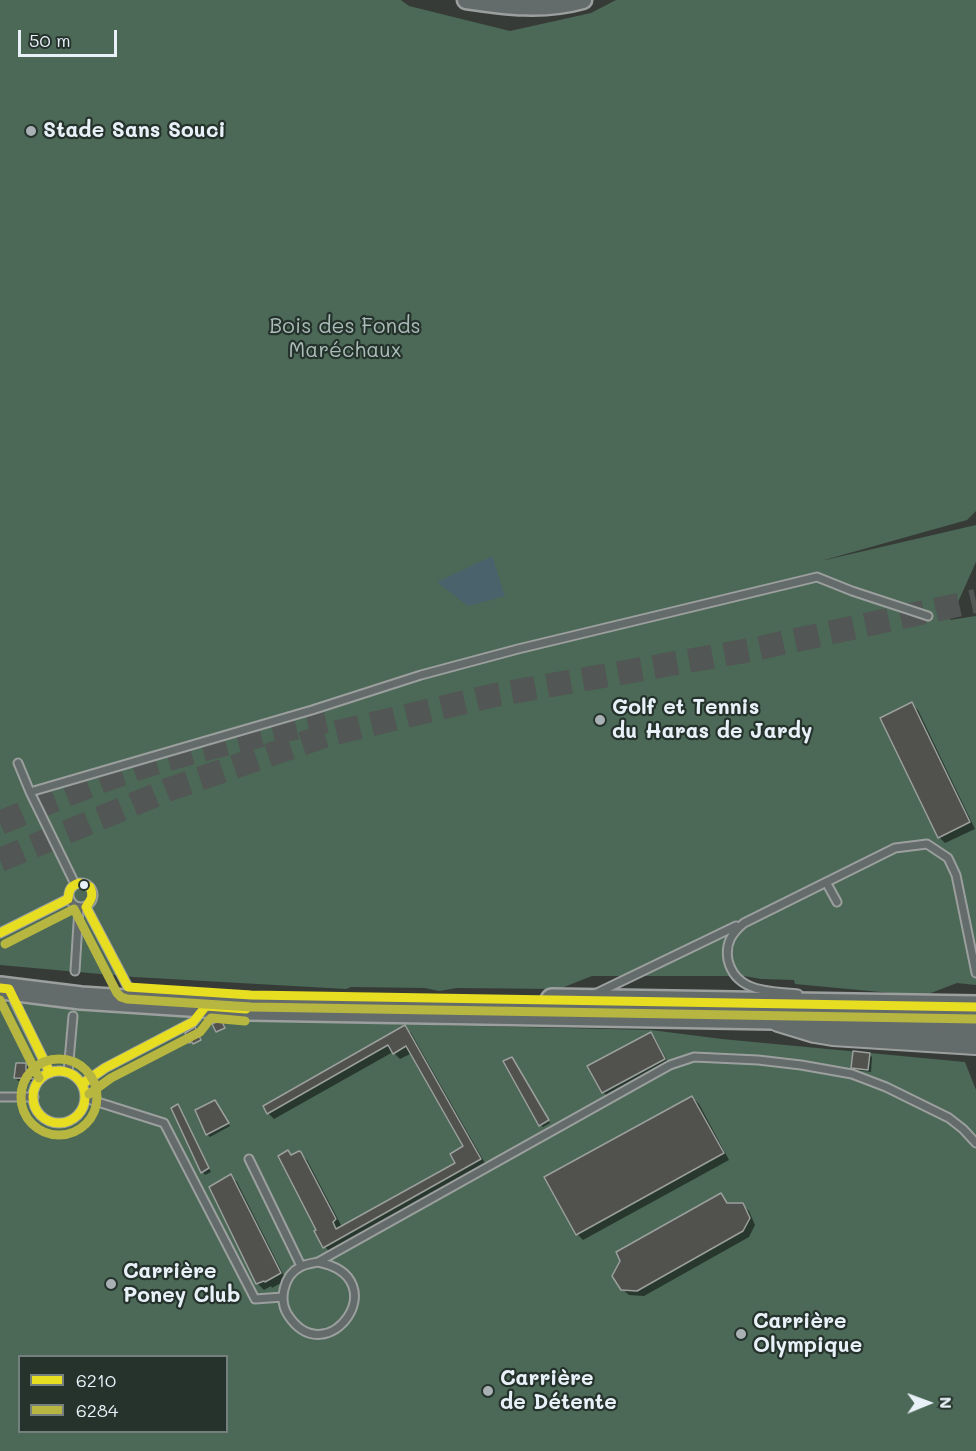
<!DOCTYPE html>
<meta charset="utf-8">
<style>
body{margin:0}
#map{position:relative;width:976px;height:1451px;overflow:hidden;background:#373b37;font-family:Mali,sans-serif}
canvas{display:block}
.legend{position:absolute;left:18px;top:1355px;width:210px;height:78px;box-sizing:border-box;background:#26332d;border:2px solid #747f7e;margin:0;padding:8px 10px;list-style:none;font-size:18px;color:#e8f1f8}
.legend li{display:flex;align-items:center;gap:12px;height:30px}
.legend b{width:30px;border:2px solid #747f7e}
.north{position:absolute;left:898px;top:1373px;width:60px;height:60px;-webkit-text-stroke:4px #26332d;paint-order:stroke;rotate:89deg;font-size:16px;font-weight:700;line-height:24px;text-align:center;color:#e8f1f8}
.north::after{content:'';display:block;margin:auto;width:21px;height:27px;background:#e8f1f8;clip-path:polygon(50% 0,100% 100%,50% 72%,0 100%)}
.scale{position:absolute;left:18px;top:30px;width:99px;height:27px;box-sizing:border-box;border:3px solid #e8f1f8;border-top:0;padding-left:8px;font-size:18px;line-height:21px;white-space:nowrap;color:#e8f1f8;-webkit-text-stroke:4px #26332d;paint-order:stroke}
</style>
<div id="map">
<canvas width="976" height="1451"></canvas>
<ul class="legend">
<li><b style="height:8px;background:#e7dd21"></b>6210</li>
<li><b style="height:8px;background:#b6b640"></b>6284</li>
</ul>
<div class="north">N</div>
<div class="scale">50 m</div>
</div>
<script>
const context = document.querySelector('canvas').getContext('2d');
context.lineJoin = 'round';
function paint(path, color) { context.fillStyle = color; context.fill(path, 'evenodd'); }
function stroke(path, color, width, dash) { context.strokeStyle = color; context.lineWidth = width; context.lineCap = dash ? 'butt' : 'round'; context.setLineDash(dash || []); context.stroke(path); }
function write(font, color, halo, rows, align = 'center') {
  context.font = font + ' Mali,sans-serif'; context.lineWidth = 4.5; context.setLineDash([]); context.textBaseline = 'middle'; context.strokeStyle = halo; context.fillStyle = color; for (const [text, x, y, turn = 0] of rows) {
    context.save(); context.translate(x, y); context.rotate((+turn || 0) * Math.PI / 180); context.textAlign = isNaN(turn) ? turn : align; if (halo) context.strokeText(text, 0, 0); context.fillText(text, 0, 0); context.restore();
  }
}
paint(new Path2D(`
 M0,0H401L409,6L510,31L591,13L616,0H976V511L967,520L821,561L976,525V562L950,620L976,616V985L957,983L923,996L795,984L794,980L761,979L744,976H592L559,989L457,988L439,991L425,988L351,987L346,989L134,977L0,965Z
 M0,1002L221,1020L651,1030L722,1039L965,1062L976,1090V1451H0ZM20,1356H226V1432H20Z`), '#4b6956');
paint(new Path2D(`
 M492,556L505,596L468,606L437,582Z`), '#4a626c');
paint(new Path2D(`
 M912,704L918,710L975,829L945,843L939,837Z
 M404,1027L411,1033L486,1165L331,1253L325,1247L316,1232L318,1230L288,1152L293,1156L301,1154L307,1160L342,1227L457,1163L465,1147L412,1053L400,1059L393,1052L274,1119L268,1113Z
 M651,1033L655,1038L669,1064L607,1096L603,1092Z
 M869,1054L872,1057L871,1072L855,1070L853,1068Z
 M512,1058L550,1123L543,1127L540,1125Z
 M25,1064L28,1067V1072H36L39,1075V1081H18L16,1078Z
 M692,1097L699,1104L729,1160L583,1240L577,1234Z
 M217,1104L230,1126L210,1137L207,1134Z
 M178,1106L211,1172L205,1175L203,1172Z
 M231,1176L237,1182L286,1280L272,1288L271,1286L264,1290L257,1283L211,1188Z
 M721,1194L729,1204H742L749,1211L755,1225L749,1237L644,1296L629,1295L622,1289Z`), '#0007');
const building = new Path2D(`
 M912,702L970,822L938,838L880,718Z
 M221,1020L225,1028L216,1032L212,1024Z
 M405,1025L481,1159L323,1248L314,1231L316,1230L278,1156L288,1150L291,1155L299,1151L301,1152L336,1219L333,1222L336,1229L455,1163L450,1154L463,1146L406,1046L393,1054L388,1045L267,1114L263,1106Z
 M195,1027L201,1040L193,1044L192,1042L189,1043L185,1033Z
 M651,1032L665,1059L602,1093L587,1066Z
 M853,1051L870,1053L868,1070L851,1068Z
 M512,1057L549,1120L539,1126L503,1061Z
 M16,1063H26V1070L37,1071V1079L14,1078Z
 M692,1096L724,1153L576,1235L544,1177Z
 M215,1100L229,1123L206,1135L195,1110Z
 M178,1104L209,1168L201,1173L171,1108Z
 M231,1174L281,1273L265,1282L264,1281L256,1284L209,1187Z
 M721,1193L727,1203H743L750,1218L743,1231L637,1291L621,1290L612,1276L620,1261L616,1252Z`);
paint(building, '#51524d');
stroke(building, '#9b9f9e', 1.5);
stroke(new Path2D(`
 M0,823C52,801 104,778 158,762C213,746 270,733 326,721
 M0,860L170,789L330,734L495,695L750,650L976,601`), '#525654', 24, [24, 12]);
const service = new Path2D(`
 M18,763L30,792L75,884
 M30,792L312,710L421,675L518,649L817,577L852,591L928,616
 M826,882L837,902
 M69 895a12 12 0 1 1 24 0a12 12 0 1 1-24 0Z
 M86,907L128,987
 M0,933L68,899
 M75,971L79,908
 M11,994L50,1073
 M595,994L736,926
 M798,994C770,991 736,993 728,960C725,943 732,933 744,923L895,848L927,844L948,858L956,875L976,973
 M33 1097a26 26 0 1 1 52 0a26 26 0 1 1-52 0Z
 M68,1072L73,1016
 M82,1084L105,1068L193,1022L202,1011
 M0,1097H34
 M85,1098L164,1123L255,1299L283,1297
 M249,1159L301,1266
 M318,1262C398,1278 327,1375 288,1315C278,1300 284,1275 300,1267C305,1264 313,1263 318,1262L670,1065L694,1057L758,1060L801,1065L852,1074L886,1087L949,1118L963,1129L976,1143`);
const tertiary = new Path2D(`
 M466,0C505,6 544,11 583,0`);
const primary = new Path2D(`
 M0,988L81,998L250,1009L948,1021L976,1024
 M552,1000L976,1007`);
const motorway = new Path2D(`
 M779,1019L815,1030L833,1033L976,1042`);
stroke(service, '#9b9f9e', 11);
stroke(tertiary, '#9b9f9e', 21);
stroke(primary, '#9b9f9e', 26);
stroke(motorway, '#9b9f9e', 28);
stroke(service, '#646b6b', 7);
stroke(tertiary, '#646b6b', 16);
stroke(primary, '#646b6b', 21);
stroke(motorway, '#646b6b', 24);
stroke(new Path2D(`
 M0,933L68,899C69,890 70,886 79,883L90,887C94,896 91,900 86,907L128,987L251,995L976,1007
 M0,988L9,989L50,1073
 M33 1097a26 26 0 1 1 52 0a26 26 0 1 1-52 0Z
 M82,1084L105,1068L193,1022L206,1006L246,1009`), '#e7dd21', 9);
stroke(new Path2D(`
 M5,944L74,909L117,993L121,997L127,999L251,1007L976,1019
 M0,1000L39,1078
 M21 1097a38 38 0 1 1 76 0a38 38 0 1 1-76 0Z
 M89,1094L111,1078L200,1032L211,1018L245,1021`), '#b6b640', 9);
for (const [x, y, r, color] of [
 [31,131,6,"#aab1b4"],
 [600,720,6,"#aab1b4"],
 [84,885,5,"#e8f1f8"],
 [111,1284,6,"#aab1b4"],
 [741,1334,6,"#aab1b4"],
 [488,1391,6,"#aab1b4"]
]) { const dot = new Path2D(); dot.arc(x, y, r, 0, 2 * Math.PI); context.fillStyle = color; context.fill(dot); stroke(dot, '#26332d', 2); }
write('bold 21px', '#e8f1f8', '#26332d', [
 ["Stade Sans Souci",43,131],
 ["Golf et Tennis",612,708],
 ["du Haras de Jardy",612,732],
 ["Carrière",123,1272],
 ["Poney Club",123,1296],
 ["Carrière",753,1322],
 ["Olympique",753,1346],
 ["Carrière",500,1379],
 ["de Détente",500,1403]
], 'left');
write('21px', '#aabdb9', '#26332d', [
 ["Bois des Fonds",345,327],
 ["Maréchaux",345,351]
]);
</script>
